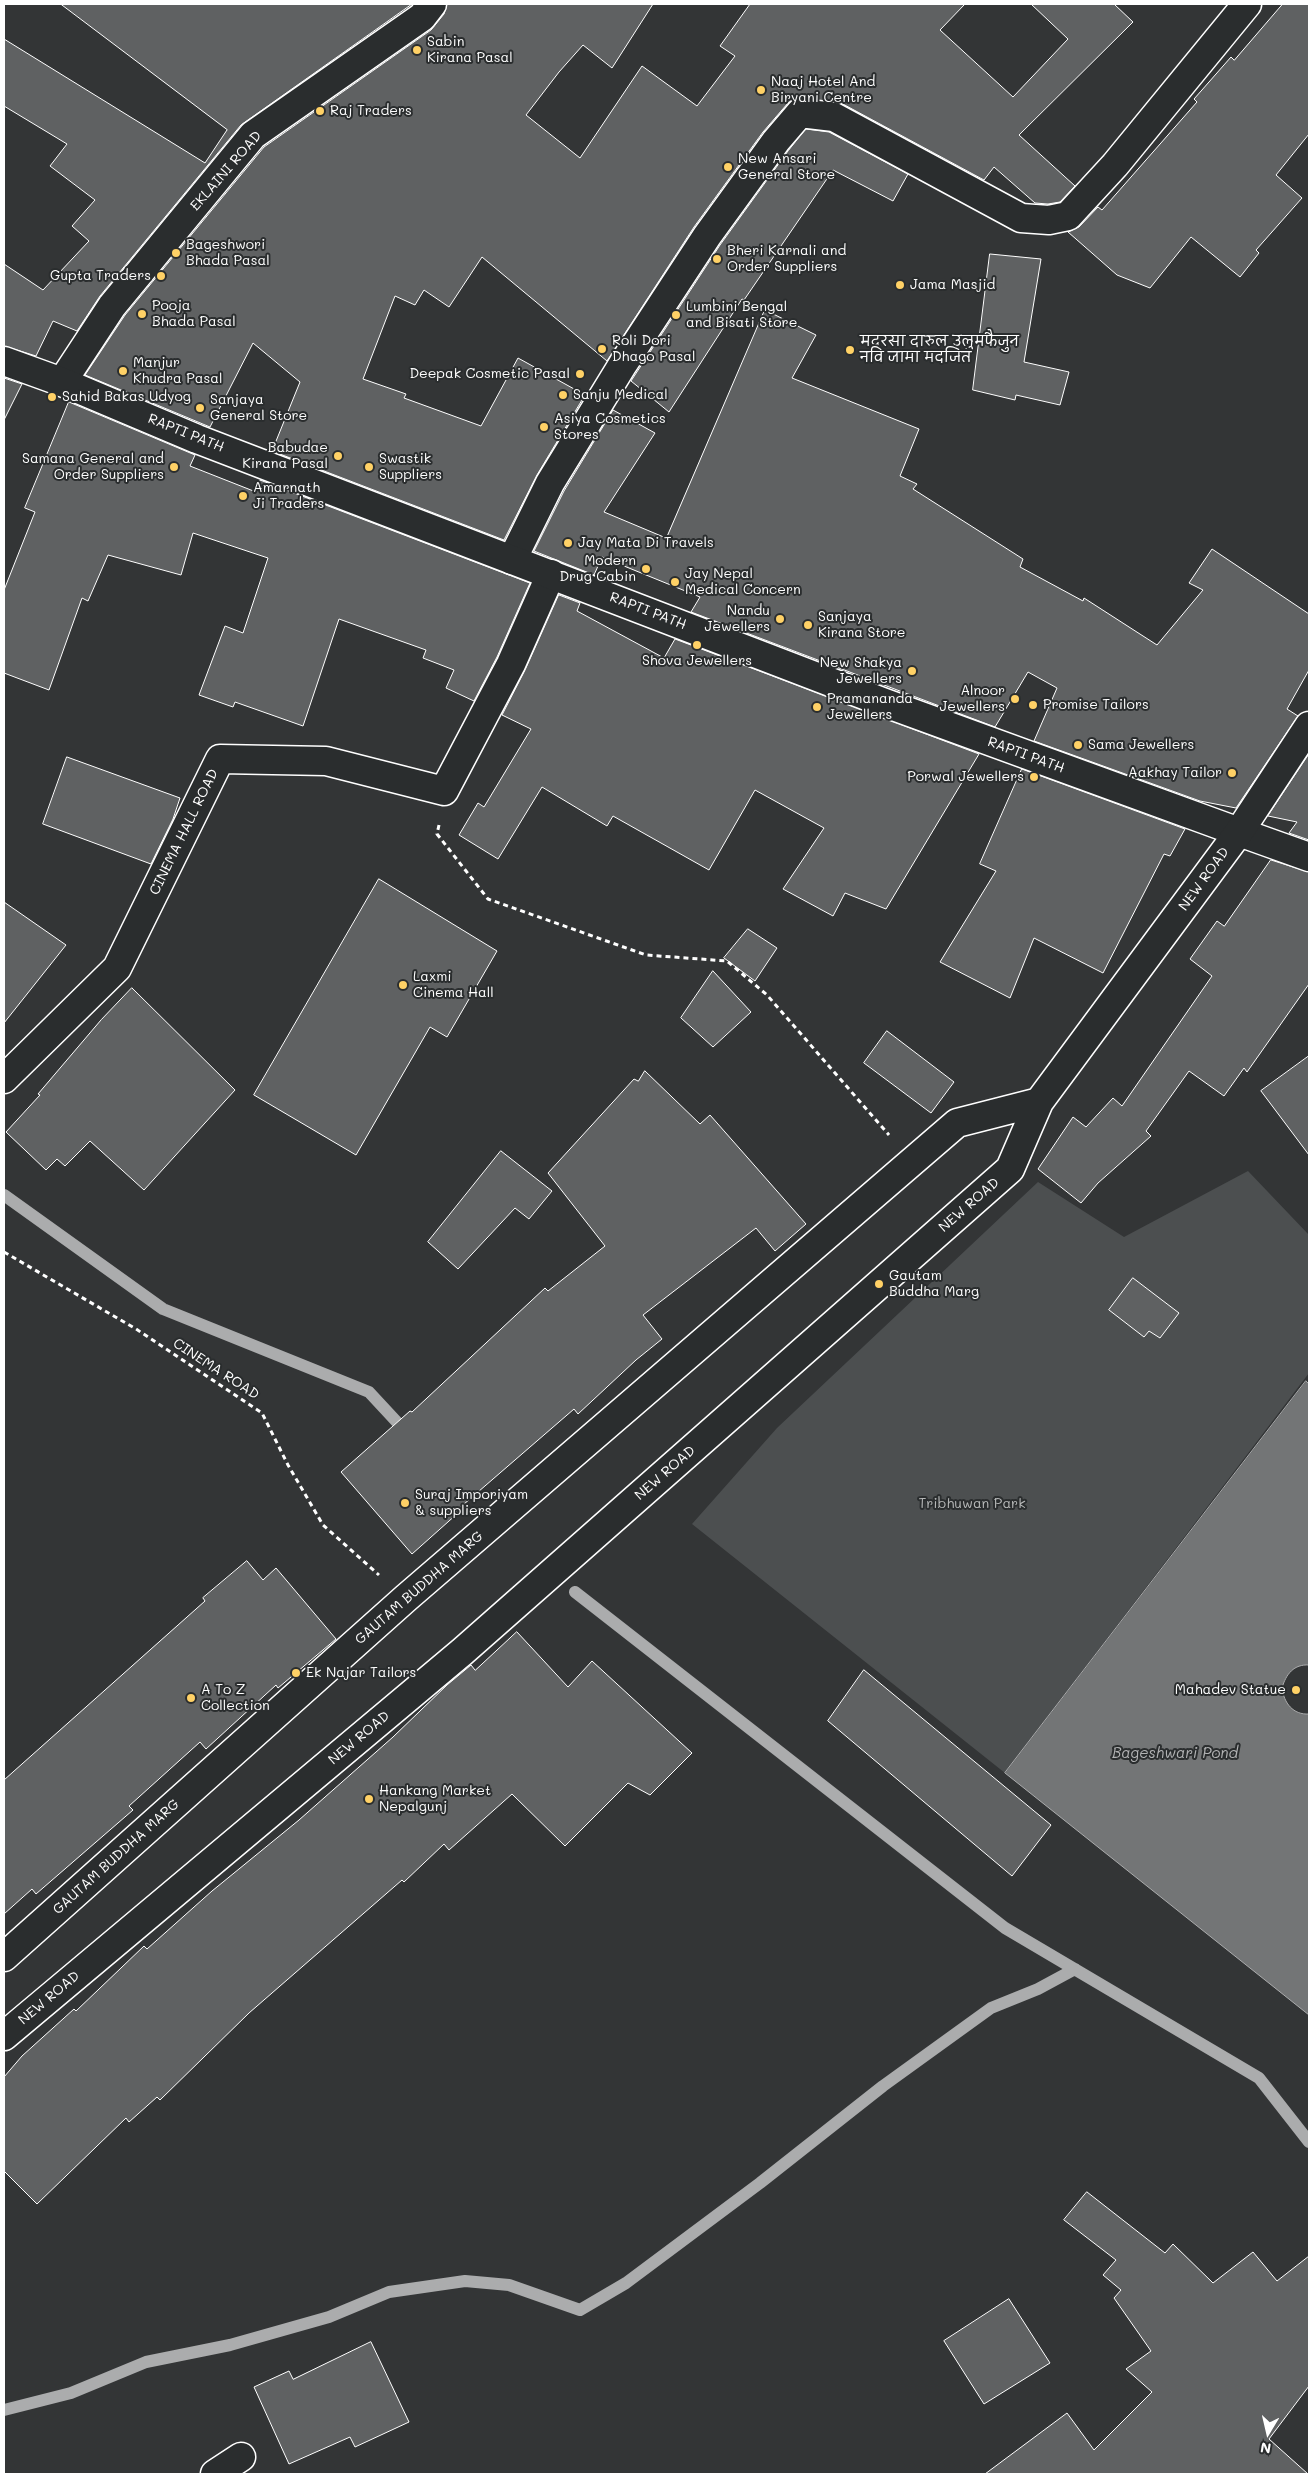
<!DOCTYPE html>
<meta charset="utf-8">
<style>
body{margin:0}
#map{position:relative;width:1313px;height:2478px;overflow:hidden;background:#333536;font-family:Mali,sans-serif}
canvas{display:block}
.frame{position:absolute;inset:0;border:5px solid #fff;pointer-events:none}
.north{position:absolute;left:1243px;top:2408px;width:50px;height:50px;-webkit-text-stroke:4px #2a2d2e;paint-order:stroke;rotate:189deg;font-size:14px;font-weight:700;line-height:20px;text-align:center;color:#fff}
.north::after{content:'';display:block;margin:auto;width:18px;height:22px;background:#fff;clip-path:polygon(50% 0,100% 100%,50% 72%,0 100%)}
</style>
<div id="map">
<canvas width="1313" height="2478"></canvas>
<div class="frame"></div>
<div class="north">N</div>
</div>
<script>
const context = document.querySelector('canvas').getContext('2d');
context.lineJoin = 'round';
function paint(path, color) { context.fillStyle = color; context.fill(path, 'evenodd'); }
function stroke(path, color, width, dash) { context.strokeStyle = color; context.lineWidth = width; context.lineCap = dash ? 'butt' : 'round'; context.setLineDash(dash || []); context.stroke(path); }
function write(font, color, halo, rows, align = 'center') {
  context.font = font + ' Mali,"Playpen Sans Deva",sans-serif'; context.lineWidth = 4; context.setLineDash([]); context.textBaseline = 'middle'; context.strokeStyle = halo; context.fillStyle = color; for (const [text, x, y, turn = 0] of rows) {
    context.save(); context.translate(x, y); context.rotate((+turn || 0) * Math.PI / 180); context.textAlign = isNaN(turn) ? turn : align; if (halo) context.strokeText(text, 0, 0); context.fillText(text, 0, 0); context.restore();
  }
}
paint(new Path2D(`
 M1248,1171L1309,1235V1373L1005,1773L692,1524L777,1428L1038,1182L1124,1237Z`), '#4c4f50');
const water = new Path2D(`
 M1306,1381L1309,1384V1665C1294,1664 1286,1674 1282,1688C1284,1703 1293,1715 1309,1714V2015L1005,1773Z`);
paint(water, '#737576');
stroke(water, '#abacad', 1);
stroke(new Path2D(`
 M4,1195L163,1309L369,1392L408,1434
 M575,1592L1005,1928L1259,2078L1309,2142
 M4,2410L71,2393L146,2362L230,2345L329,2317L389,2292L465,2281L509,2285L580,2310L626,2283L760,2183L883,2086L991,2008L1038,1989L1075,1969`), '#abacad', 12);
const building = new Path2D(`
 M61,4H412L241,125L100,296L77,331L53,321L36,356L4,346V264L43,290L89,241L72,226L95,200L50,166L67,144L4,106V39L205,163L227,130Z
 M447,4H653L612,68L583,45L559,72L526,115L580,158L642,66L697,106L735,56L720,46L750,4H965L940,30L1013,97L1068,39L1031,4H1114L1133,22L1019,135L1075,186L1060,202L1048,204L1035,203L994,167L984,180L841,103L795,98L788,103L763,132L694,227L607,361L482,257L449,307L424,290L415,305L395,296L363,379L406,394L404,398L481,426L518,358L585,395L537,475L504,540L272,451L300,382L253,343L210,427L85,375L125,315L264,147L431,30L444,14Z
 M1283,4H1309V134L1276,175L1302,198L1256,250L1259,253L1240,277L1191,237L1150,288L1117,275L1068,232L1079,227L1098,207L1102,210L1197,102L1194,99L1231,57L1234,60Z
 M806,129L829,132L908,174L893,201L833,170L744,300L742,299L669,412L631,381L720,245L788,151Z
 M990,254L1041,259L1024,362L1069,372L1060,405L1016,395L1015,400L973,390Z
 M765,310L816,335L792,378L919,429L900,476L917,484L913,489L1023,559L1020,567L1083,601L1084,598L1157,645L1203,590L1189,583L1212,549L1309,614V670L1287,709L1298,716L1236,808L1200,801L1034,741L1057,688L1028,672L995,727L691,612L700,597L602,557L594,575L534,551L564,491L613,410L655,433L604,512L666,538Z
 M4,378L22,384L4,420Z
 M69,402L195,455L190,466L256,492L260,480L530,583L497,657L474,701L446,688L454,670L423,658L426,650L339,619L303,726L235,702L233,707L199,695L225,626L243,633L268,558L193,533L181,575L108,555L88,601L82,598L49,690L4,673V590L35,512L25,508Z
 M559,595L580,603L577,611L664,658L675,639L979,754L886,909L845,893L833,916L783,889L824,828L755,790L709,870L613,816L607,826L542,787L498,859L459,835L478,803L484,807L531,729L502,715L525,670Z
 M1309,754V840L1289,833L1297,822L1268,816Z
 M67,757L180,798L173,819L151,864L43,824Z
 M1022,769L1185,829L1170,856L1164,854L1103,973L1034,938L1010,998L940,962L996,871L980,864Z
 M1271,860L1309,872V984L1247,1072L1244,1068L1224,1096L1189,1071L1146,1131L1151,1136L1098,1183L1081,1203L1038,1169L1073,1117L1086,1127L1113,1098L1122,1106L1212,976L1190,959L1217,921L1224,926Z
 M379,879L497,951L447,1037L430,1027L356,1155L254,1095Z
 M4,902L66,945L4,1023Z
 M748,929L777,948L755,981L724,958Z
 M713,971L751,1012L713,1047L681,1018Z
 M132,988L235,1090L144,1190L90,1141L65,1166L57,1159L46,1170L6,1132L40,1095L38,1094L101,1020Z
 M887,1031L954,1082L931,1113L864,1063Z
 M1309,1056V1155L1261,1091Z
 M645,1071L700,1124L710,1115L806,1224L775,1251L756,1228L643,1315L662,1339L636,1360L578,1414L574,1409L456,1511L458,1513L412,1554L341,1472L410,1411L412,1412L545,1288L548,1291L605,1246L548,1173L634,1079L638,1081Z
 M501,1151L552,1191L529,1219L515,1208L458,1269L428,1242Z
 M1133,1278L1179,1313L1160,1338L1149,1331L1144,1337L1109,1310Z
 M247,1561L263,1580L276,1568L336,1639L278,1688L276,1685L206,1749L200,1742L129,1806L133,1810L36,1894L32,1889L4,1914V1780L205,1601L203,1598Z
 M517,1632L568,1687L592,1661L692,1753L650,1795L628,1783L565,1846L512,1794L449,1850L444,1844L404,1882L402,1880L249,2013L160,2100L157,2097L129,2122L126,2118L37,2204L4,2171V2077L22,2056L74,2009L76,2011L144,1946L147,1949L212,1891L299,1820L393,1737L447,1685L471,1665L475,1670Z
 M864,1670L1051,1825L1012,1876L828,1721Z
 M1087,2192L1165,2253L1173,2244L1213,2283L1253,2252L1277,2281L1309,2256V2386L1269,2439L1308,2474H985L1067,2413L1094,2450L1152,2392L1126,2369L1151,2351L1114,2298L1121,2290L1103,2275L1116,2260L1064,2220Z
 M1009,2299L1050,2363L984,2404L944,2341Z
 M371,2342L409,2422L355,2447L350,2437L289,2464L254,2387L289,2371L293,2379Z`);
paint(building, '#5f6162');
stroke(building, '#fff', 1);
const minor = new Path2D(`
 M62,382L112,306L253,135L422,17L432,4
 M512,560L550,483L623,364L707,236L776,141L800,113L834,117L1021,218L1049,220L1068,216L1115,165L1247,4
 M1239,832L1309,857
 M4,1079L117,968L220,759L326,761L444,791L511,664L551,574
 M215,2474L241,2457`);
const secondary = new Path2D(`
 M4,361L62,382L197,439L885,703L1239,832`);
const primary = new Path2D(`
 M4,1957L406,1598L957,1123L1039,1102
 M4,2036L462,1652L1010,1169L1039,1102L1239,832L1309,726`);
stroke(minor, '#fff', 31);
stroke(secondary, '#fff', 31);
stroke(primary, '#fff', 31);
stroke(new Path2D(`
 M439,825L437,834L488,899L646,955L727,961L767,995L889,1135
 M4,1252L136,1329L262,1413L288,1465L323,1525L379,1575`), '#fff', 3, [5, 4]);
stroke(minor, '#2a2d2e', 28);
stroke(secondary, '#2a2d2e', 28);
stroke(primary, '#2a2d2e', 28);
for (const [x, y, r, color] of [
 [417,50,5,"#ffd166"],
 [761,90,5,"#ffd166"],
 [320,111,5,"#ffd166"],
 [728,167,5,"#ffd166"],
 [176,253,5,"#ffd166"],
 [717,259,5,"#ffd166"],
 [161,276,5,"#ffd166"],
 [900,285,5,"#ffd166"],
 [142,314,5,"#ffd166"],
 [676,315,5,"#ffd166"],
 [602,349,5,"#ffd166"],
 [850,350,5,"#ffd166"],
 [123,371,5,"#ffd166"],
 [580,374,5,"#ffd166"],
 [563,395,5,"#ffd166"],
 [52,397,5,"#ffd166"],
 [200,408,5,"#ffd166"],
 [544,427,5,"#ffd166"],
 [338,456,5,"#ffd166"],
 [174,467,5,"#ffd166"],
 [369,467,5,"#ffd166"],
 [243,496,5,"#ffd166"],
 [568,543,5,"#ffd166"],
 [646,569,5,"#ffd166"],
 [675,582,5,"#ffd166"],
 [780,619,5,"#ffd166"],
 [808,625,5,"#ffd166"],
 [697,645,5,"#ffd166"],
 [912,671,5,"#ffd166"],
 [1015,699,5,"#ffd166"],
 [1033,705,5,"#ffd166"],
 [817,707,5,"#ffd166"],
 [1078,745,5,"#ffd166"],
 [1232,773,5,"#ffd166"],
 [1034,777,5,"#ffd166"],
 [403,985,5,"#ffd166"],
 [879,1284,5,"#ffd166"],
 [405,1503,5,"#ffd166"],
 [296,1673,5,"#ffd166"],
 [1296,1690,5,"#ffd166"],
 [191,1698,5,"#ffd166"],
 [369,1799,5,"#ffd166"]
]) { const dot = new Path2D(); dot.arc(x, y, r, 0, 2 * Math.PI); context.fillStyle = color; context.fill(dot); stroke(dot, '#2a2d2e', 2); }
write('14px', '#fff', '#2a2d2e', [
 ["Sabin",427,42],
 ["Kirana Pasal",427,58],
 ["Naaj Hotel And",771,82],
 ["Biryani Centre",771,98],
 ["Raj Traders",330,111],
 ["New Ansari",738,159],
 ["General Store",738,175],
 ["Bageshwori",186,245],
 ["Bhada Pasal",186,261],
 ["Bheri Karnali and",727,251],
 ["Order Suppliers",727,267],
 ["Gupta Traders",151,276,"right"],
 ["Jama Masjid",910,285],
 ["Pooja",152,306],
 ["Bhada Pasal",152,322],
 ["Lumbini Bengal",686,307],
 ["and Bisati Store",686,323],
 ["Roli Dori",612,341],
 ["Dhago Pasal",612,357],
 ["मदरसा दारुल उलुमफैजुन",860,342],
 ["नवि जामा मदजित",860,358],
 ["Manjur",133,363],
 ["Khudra Pasal",133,379],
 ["Deepak Cosmetic Pasal",570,374,"right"],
 ["Sanju Medical",573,395],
 ["Sahid Bakas Udyog",62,397],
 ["Sanjaya",210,400],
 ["General Store",210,416],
 ["Asiya Cosmetics",554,419],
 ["Stores",554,435],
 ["Babudae",328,448,"right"],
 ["Kirana Pasal",328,464,"right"],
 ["Samana General and",164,459,"right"],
 ["Order Suppliers",164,475,"right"],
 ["Swastik",379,459],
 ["Suppliers",379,475],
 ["Amarnath",253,488],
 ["Ji Traders",253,504],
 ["Jay Mata Di Travels",578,543],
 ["Modern",636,561,"right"],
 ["Drug Cabin",636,577,"right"],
 ["Jay Nepal",685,574],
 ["Medical Concern",685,590],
 ["Nandu",770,611,"right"],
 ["Jewellers",770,627,"right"],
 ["Sanjaya",818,617],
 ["Kirana Store",818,633],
 ["Shova Jewellers",697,661,"center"],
 ["New Shakya",902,663,"right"],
 ["Jewellers",902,679,"right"],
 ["Alnoor",1005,691,"right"],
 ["Jewellers",1005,707,"right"],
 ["Pramananda",827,699],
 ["Jewellers",827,715],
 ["Promise Tailors",1043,705],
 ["Sama Jewellers",1088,745],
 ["Aakhay Tailor",1222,773,"right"],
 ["Porwal Jewellers",1024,777,"right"],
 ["Laxmi",413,977],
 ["Cinema Hall",413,993],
 ["Gautam",889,1276],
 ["Buddha Marg",889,1292],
 ["Suraj Imporiyam",415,1495],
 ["& suppliers",415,1511],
 ["Ek Najar Tailors",306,1673],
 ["A To Z",201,1690],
 ["Collection",201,1706],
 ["Mahadev Statue",1286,1690,"right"],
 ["Hankang Market",379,1791],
 ["Nepalgunj",379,1807]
], 'left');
write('14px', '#fff', '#2a2d2e', [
 ["EKLAINI ROAD",226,171,-49],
 ["RAPTI PATH",186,433,22],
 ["RAPTI PATH",648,611,21],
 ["RAPTI PATH",1026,755,20],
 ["CINEMA HALL ROAD",184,832,-64],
 ["NEW ROAD",1204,879,-54],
 ["NEW ROAD",969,1205,-41],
 ["CINEMA ROAD",216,1369,33],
 ["NEW ROAD",665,1473,-41],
 ["GAUTAM BUDDHA MARG",419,1588,-41],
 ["NEW ROAD",359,1738,-40],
 ["GAUTAM BUDDHA MARG",116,1857,-42],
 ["NEW ROAD",49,1998,-40]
]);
write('14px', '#b7b9b9', '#2a2d2e', [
 ["Tribhuwan Park",972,1504]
]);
write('italic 15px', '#b2b3b4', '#2a2d2e', [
 ["Bageshwari Pond",1175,1753]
]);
</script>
